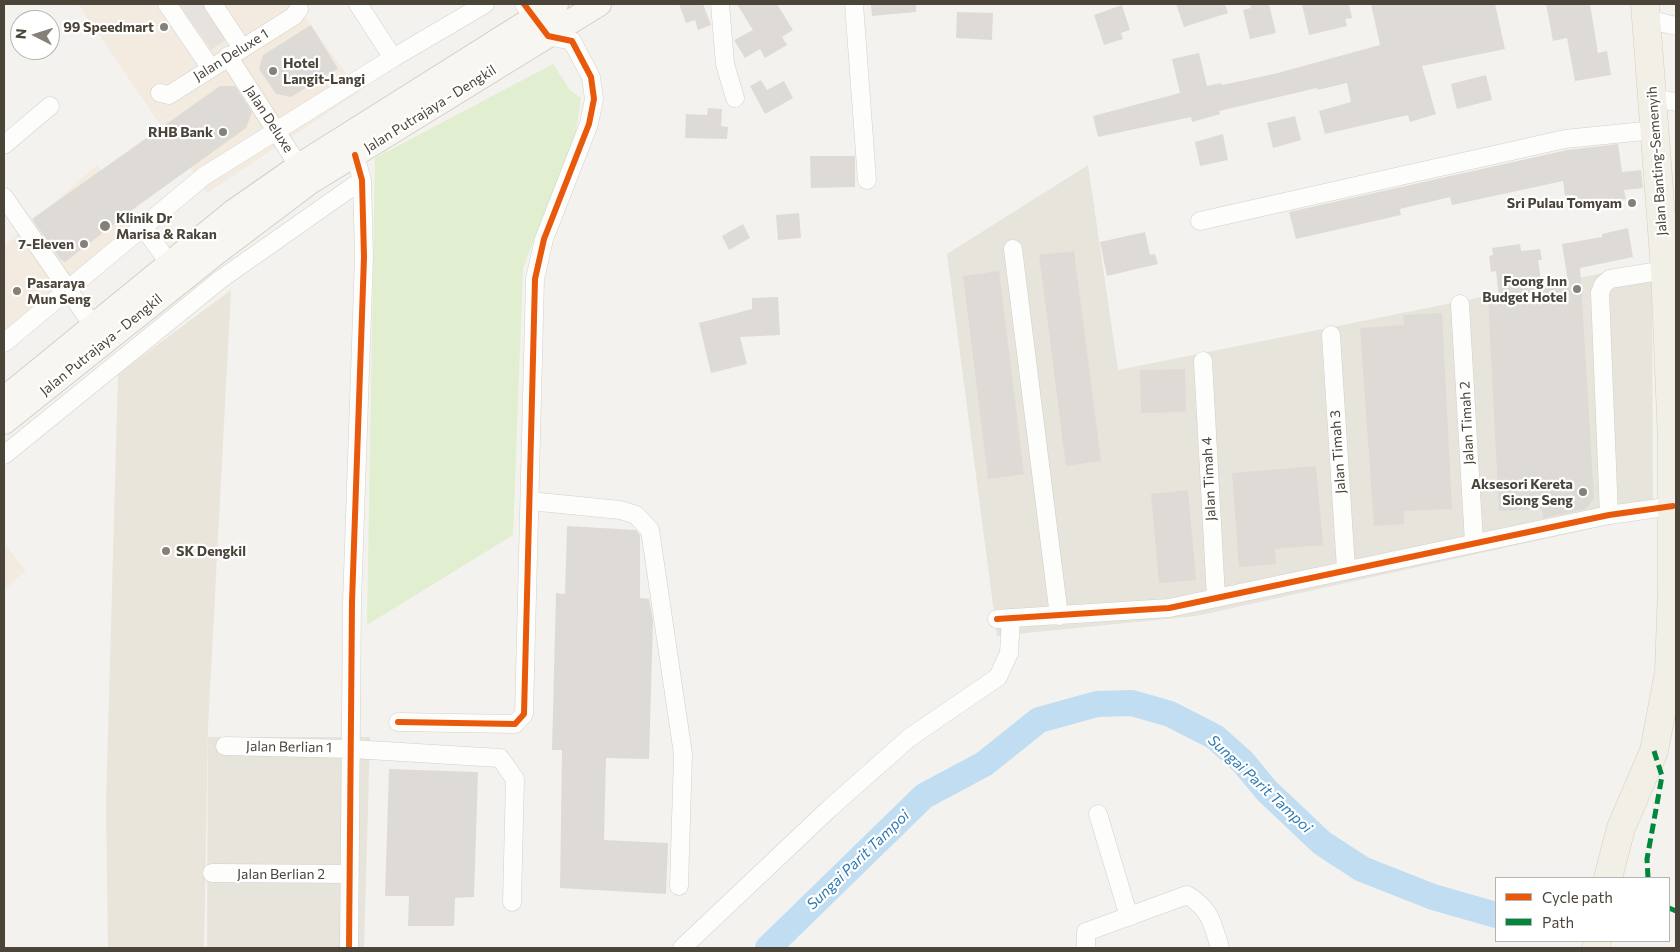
<!DOCTYPE html>
<style>
body{margin:0}
#map{position:relative;width:1680px;height:952px;overflow:hidden;background:#f4f2ee;font-family:Commissioner,sans-serif}
canvas{display:block}
.frame{position:absolute;inset:0;border:5px solid #4b4439;pointer-events:none}
.legend{position:absolute;left:1495px;top:877px;width:175px;height:65px;box-sizing:border-box;background:#fff;border:1px solid #b7b4b0;margin:0;padding:6px 9px;list-style:none;font-size:15px;color:#4b4439}
.legend li{display:flex;align-items:center;gap:10px;height:25px}
.legend b{width:25px;border:1px solid #b7b4b0}
.north{position:absolute;left:10px;top:10px;width:50px;height:50px;box-sizing:border-box;background:#fff;border:1px solid #b7b4b0;border-radius:50%;rotate:275deg;font-size:14px;font-weight:700;line-height:20px;text-align:center;color:#4b4439}
.north::after{content:'';display:block;margin:auto;width:18px;height:22px;background:#868178;clip-path:polygon(50% 0,100% 100%,50% 72%,0 100%)}
</style>
<div id="map">
<canvas width="1680" height="952"></canvas>
<div class="frame"></div>
<ul class="legend">
<li><b style="height:6px;background:#e8590c"></b>Cycle path</li>
<li><b style="height:6px;background:#00873e"></b>Path</li>
</ul>
<div class="north">N</div>
</div>
<script>
const context = document.querySelector('canvas').getContext('2d');
context.lineJoin = 'round';
function paint(path, color) { context.fillStyle = color; context.fill(path, 'evenodd'); }
function stroke(path, color, width, dash) { context.strokeStyle = color; context.lineWidth = width; context.lineCap = dash ? 'butt' : 'round'; context.setLineDash(dash || []); context.stroke(path); }
function write(font, color, halo, rows, align = 'center') {
  context.font = font + ' Commissioner,sans-serif'; context.lineWidth = 4.5; context.setLineDash([]); context.textBaseline = 'middle'; context.strokeStyle = halo; context.fillStyle = color; for (const [text, x, y, turn = 0] of rows) {
    context.save(); context.translate(x, y); context.rotate((+turn || 0) * Math.PI / 180); context.textAlign = isNaN(turn) ? turn : align; if (halo) context.strokeText(text, 0, 0); context.fillText(text, 0, 0); context.restore();
  }
}
paint(new Path2D(`
 M1088,165L1118,370L1652,263L1653,515L1196,616L997,636L947,254Z
 M208,737H370L364,948H207Z`), '#e7e4dc');
paint(new Path2D(`
 M78,4H296L359,92L207,193Z
 M97,165L140,224L4,334V246Z
 M4,543L26,571L4,590Z`), '#f3ebdf');
paint(new Path2D(`
 M231,290L208,729L204,948H108L106,803L118,374Z`), '#eae5da');
paint(new Path2D(`
 M553,64L570,90L581,98L575,137L523,268L513,535L367,625L375,158Z`), '#e1eecf');
paint(new Path2D(`
 M179,4H209L231,36L211,50Z`), '#e6e3df');
stroke(new Path2D(`
 M768,948L924,796L984,764L1039,720L1097,704L1132,703L1170,714L1215,737L1243,762L1267,791L1322,843L1362,869L1433,897L1496,915`), '#c0ddf1', 26);
paint(new Path2D(`
 M679,4H703L711,25L698,30L695,20L686,23Z
 M737,4H777L793,30L782,37L787,45L765,58L760,49L745,58L734,40L753,30Z
 M871,4H916V12L872,16Z
 M1176,4H1225L1228,13L1184,27Z
 M1250,4H1269L1276,33L1250,39L1243,10L1251,8Z
 M1302,4H1349L1352,18L1345,19L1347,26L1309,35Z
 M1371,4H1495L1505,49L1422,66L1436,114L1410,122L1408,115L1325,134L1319,111L1351,102L1347,83L1317,90V88L1219,111L1220,114L1192,122L1191,117L1098,137L1093,116L1180,93L1172,59L1199,53L1207,86L1221,83L1222,85L1274,74L1380,45Z
 M1546,4H1590L1598,53L1607,51L1611,75L1575,81L1567,38L1553,41Z
 M1122,5L1130,30L1121,33L1123,39L1104,45L1094,15Z
 M957,12L993,13L992,40L956,38Z
 M311,25L338,69L291,97L276,94L259,69L263,55Z
 M1486,75L1492,100L1457,109L1451,84Z
 M761,80L767,90L784,81L793,98L765,114L750,86Z
 M220,86H235L252,112L246,128L132,210L65,262L60,259L32,219Z
 M708,108L722,109L721,126L728,127L727,139L685,138L686,114L707,115Z
 M1295,116L1301,140L1273,148L1267,123Z
 M1223,134L1228,160L1200,166L1195,142Z
 M1618,144L1622,172L1641,170L1643,188L1624,190L1626,199L1575,206L1573,195L1565,196L1563,181L1452,205L1450,197L1400,209L1401,215L1296,239L1289,212L1567,150Z
 M810,156H855V187L811,188Z
 M799,213L801,238L778,240L776,215Z
 M743,224L750,238L729,250L722,236Z
 M1628,228L1633,257L1580,268L1594,498L1586,509L1543,518L1542,509L1499,511L1488,299L1499,298L1496,271L1491,272L1489,256L1493,255L1492,248L1520,244L1521,251L1540,249L1542,260H1538L1542,287L1568,282L1562,244L1602,237V234Z
 M1145,232L1150,255L1155,254L1158,264L1107,276L1100,242Z
 M1074,251L1101,461L1066,466L1039,255Z
 M999,271L1024,474L988,479L963,276Z
 M778,297L780,335L740,337L747,364L711,373L699,323L752,309V298Z
 M1442,313L1452,509L1404,511V524L1374,526L1360,328L1404,325L1403,315Z
 M1185,369L1186,412L1141,413L1140,370Z
 M1316,466L1323,545L1275,549L1276,564L1239,567L1232,473Z
 M1188,490L1196,580L1159,583L1151,494Z
 M567,526L636,530L640,535V598L649,599L653,621L649,759L606,758L604,840L668,843L666,894L560,888L562,750H552L556,593L565,594Z
 M389,769L478,772L474,897L455,898L454,926H408L409,896H385Z`), '#dedbd6');
const minor = new Path2D(`
 M167,4L210,67
 M213,4L242,48
 M358,4L393,58
 M720,4L725,64L735,98
 M854,4L867,180
 M1646,19L1676,26
 M228,56L305,176
 M160,93L169,95L294,16L299,9
 M1653,98L1676,102
 M4,145L50,106
 M4,197L94,327
 M1200,221L1565,139L1654,130
 M144,228L169,263
 M1013,249L1059,616
 M1460,304L1474,543
 M1331,335L1346,569
 M4,343L204,176L393,58L485,4
 M1203,361L1216,597
 M4,455L221,279L362,180
 M530,501L620,510L636,515L650,530L683,754L679,886
 M1609,515L1600,293L1603,285L1610,279L1665,270
 M997,619L1169,608L1609,515L1673,506
 M398,722L515,724L524,714L535,279L544,239L589,124L594,99L591,77L572,41L548,36L524,4
 M225,746L352,749L500,758L515,779L512,902
 M1098,814L1129,917
 M212,873L350,874
 M349,948L352,602L364,257L362,180L355,155
 M682,948L830,808L909,738L998,677L1009,653L1011,618
 M1086,948V932L1187,895C1211,909 1212,923 1220,948`);
const secondary = new Path2D(`
 M4,399L233,212L299,166L556,4
 M4,422L212,256L310,182L599,4`);
const primary = new Path2D(`
 M1608,878L1621,828L1654,751L1669,672L1672,586V442L1665,270L1645,4
 M1596,948L1597,941`);
stroke(minor, '#d2d0cb', 19);
stroke(secondary, '#d3cfc5', 26);
stroke(primary, '#d6cebb', 29);
stroke(minor, '#fdfdfc', 18);
stroke(secondary, '#f7f6f1', 24);
stroke(primary, '#f2efe6', 28);
stroke(new Path2D(`
 M1648,878L1647,859L1662,776L1654,751
 M1669,908L1676,911`), '#00873e', 5, [10, 5]);
stroke(new Path2D(`
 M997,619L1169,608L1609,515L1673,506
 M398,722L515,724L524,714L535,279L544,239L589,124L594,99L591,77L572,41L548,36L524,4
 M349,948L352,602L364,257L362,180L355,155`), '#e8590c', 6);
for (const [x, y, r, color] of [
 [164,27,5,"#868178"],
 [273,71,5,"#868178"],
 [223,132,5,"#868178"],
 [1632,203,5,"#868178"],
 [105,226,6,"#868178"],
 [84,244,5,"#868178"],
 [1577,289,5,"#868178"],
 [17,291,5,"#868178"],
 [1583,492,5,"#868178"],
 [166,551,5,"#868178"]
]) { const dot = new Path2D(); dot.arc(x, y, r, 0, 2 * Math.PI); context.fillStyle = color; context.fill(dot); stroke(dot, '#fff', 2); }
write('bold 14px', '#4b4439', '#fff', [
 ["99 Speedmart",154,27],
 ["Hotel",283,63,"left"],
 ["Langit-Langi",283,79,"left"],
 ["RHB Bank",213,132],
 ["Sri Pulau Tomyam",1622,203],
 ["Klinik Dr",116,218,"left"],
 ["Marisa & Rakan",116,234,"left"],
 ["7-Eleven",74,244],
 ["Foong Inn",1567,281],
 ["Budget Hotel",1567,297],
 ["Pasaraya",27,283,"left"],
 ["Mun Seng",27,299,"left"],
 ["Aksesori Kereta",1573,484],
 ["Siong Seng",1573,500],
 ["SK Dengkil",176,551,"left"]
], 'right');
write('14px', '#4b4439', '#fff', [
 ["Jalan Deluxe 1",231,55,-32],
 ["Jalan Putrajaya - Dengkil",430,109,-32],
 ["Jalan Deluxe",269,119,57],
 ["Jalan Banting-Semenyih",1657,161,-94],
 ["Jalan Putrajaya - Dengkil",101,345,-39],
 ["Jalan Timah 2",1467,423,-93],
 ["Jalan Timah 3",1338,452,-94],
 ["Jalan Timah 4",1209,479,-93],
 ["Jalan Berlian 1",289,747,1],
 ["Jalan Berlian 2",281,874]
]);
write('italic 15px', '#2e7ab2', '#fff', [
 ["Sungai Parit Tampoi",1260,784,43],
 ["Sungai Parit Tampoi",858,860,-44]
]);
</script>
